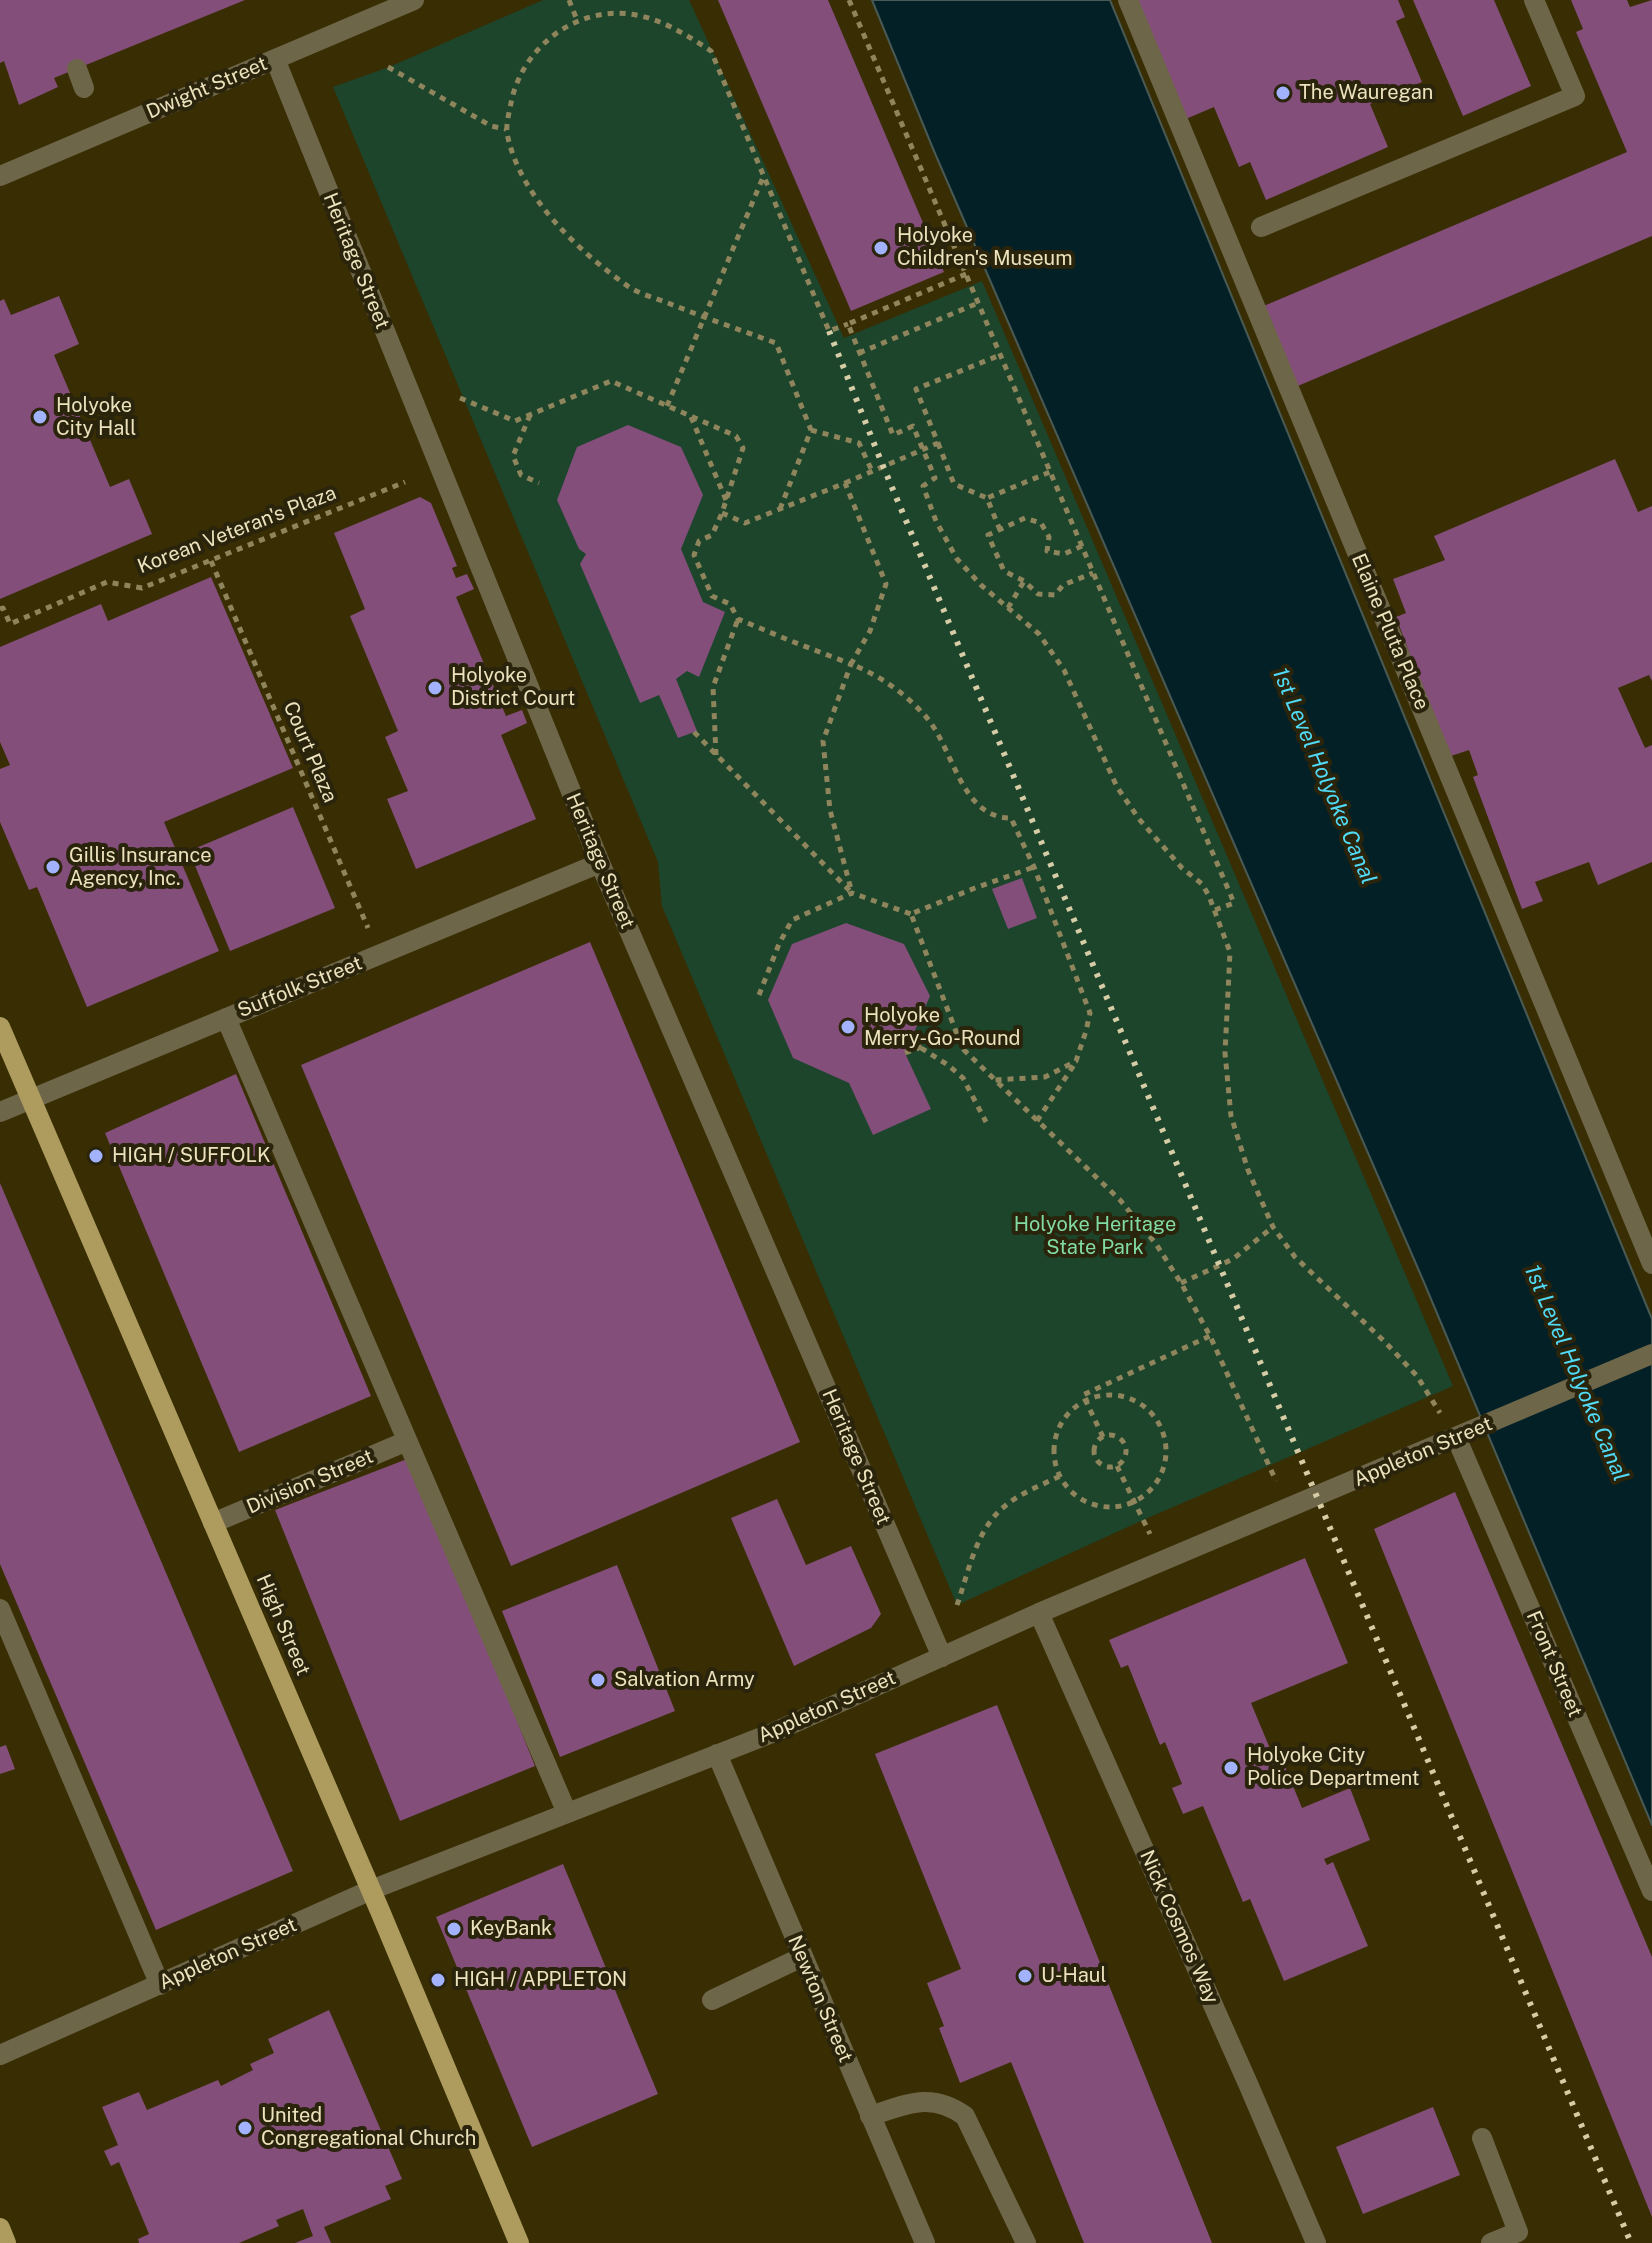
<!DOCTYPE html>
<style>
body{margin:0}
canvas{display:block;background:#382d03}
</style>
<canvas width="1652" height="2243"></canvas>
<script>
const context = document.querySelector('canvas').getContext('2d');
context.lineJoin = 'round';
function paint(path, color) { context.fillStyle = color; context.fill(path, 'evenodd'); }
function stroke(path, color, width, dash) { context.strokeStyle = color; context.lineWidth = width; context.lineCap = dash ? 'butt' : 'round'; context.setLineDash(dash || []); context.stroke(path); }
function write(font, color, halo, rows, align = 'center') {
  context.font = font + ' "Public Sans",sans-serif'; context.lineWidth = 8; context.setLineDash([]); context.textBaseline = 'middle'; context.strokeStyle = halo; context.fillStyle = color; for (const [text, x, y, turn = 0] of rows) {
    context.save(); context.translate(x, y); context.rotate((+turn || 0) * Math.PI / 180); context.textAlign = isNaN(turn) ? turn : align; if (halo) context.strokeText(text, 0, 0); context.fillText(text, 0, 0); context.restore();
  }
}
paint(new Path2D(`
 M543,0H689L844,338L982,281L1453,1386L1143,1520L957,1605L662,906L658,862L333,87L389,67Z`), '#1c452b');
const water = new Path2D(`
 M872,0H1110L1652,1319V1825L1423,1280L934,151Z`);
paint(water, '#032027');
stroke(water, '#495a54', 2);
paint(new Path2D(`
 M0,0H245L54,78L58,87L19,105L4,61L0,63Z
 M718,0H828L944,272L851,311Z
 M1130,0H1398L1405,17L1396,21L1422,82L1370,104L1388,147L1266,200L1250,162L1239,167L1214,107L1181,121Z
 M1413,0H1494L1531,86L1463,116Z
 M1571,0H1627L1630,7L1652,0V236L1293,388L1259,308L1627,152L1576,32L1583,29Z
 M59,296L79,344L54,355L110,487L129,479L152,534L0,599V301L4,299L11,315Z
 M628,425L681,447L703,495L681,549L703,602L725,612L699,677L687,671L676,679L697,731L678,738L659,695L640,703L580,564L586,554L579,549L557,500L577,447Z
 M1615,459L1638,512L1652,506V681L1649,675L1618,688L1645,748L1652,745V862L1598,885L1589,862L1535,882L1543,901L1522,909L1473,777L1478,775L1469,750L1448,757L1396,617L1406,613L1393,579L1445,560L1434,536Z
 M420,497L431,503L457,566L452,568L456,578L467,574L474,589L456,597L506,716L522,710L527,723L501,735L536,819L416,869L387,799L408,791L385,737L398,731L350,616L365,609L334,533Z
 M211,577L293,768L164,822L219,951L87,1007L37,887L29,890L0,822V769L10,765L0,742V647L101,604L108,621Z
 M293,807L335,908L230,951L189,851Z
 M1022,878L1037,918L1008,929L992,889Z
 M846,923L904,944L930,996L905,1053L931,1109L873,1135L849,1083L793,1058L768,1000L792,944Z
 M590,942L800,1442L511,1566L301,1065Z
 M236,1074L371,1396L239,1452L105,1133Z
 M0,1183L293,1871L156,1930L0,1564Z
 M407,1459L428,1498L535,1766L400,1821L275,1510Z
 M1455,1492L1652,1957V2217L1374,1529Z
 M777,1499L806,1565L851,1546L881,1614L871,1628L794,1666L731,1518Z
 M1305,1558L1348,1663L1251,1703L1271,1751L1278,1749L1302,1808L1350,1788L1370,1840L1324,1859L1327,1865L1333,1862L1368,1946L1284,1981L1250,1899L1243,1902L1203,1806L1183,1814L1172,1788L1182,1784L1165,1742L1160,1745L1128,1665L1121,1668L1109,1640Z
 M617,1565L675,1711L560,1757L502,1611Z
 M997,1705L1212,2243H1084L1011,2062L960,2083L939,2028L944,2026L927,1983L961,1969L875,1754Z
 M6,1745L15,1769L0,1774V1747Z
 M563,1864L658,2094L532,2147L436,1917Z
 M329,2010L402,2179L385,2186L391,2199L324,2227L331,2243H295L313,2236L303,2209L276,2220L279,2226L239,2243H139L138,2239L149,2234L119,2162L111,2166L104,2151L118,2145L102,2107L139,2092L147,2110L218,2080L221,2086L253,2070L250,2064L274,2053L268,2039Z
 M1433,2107L1460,2175L1363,2214L1336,2147Z`), '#834e79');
stroke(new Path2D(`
 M569,0L577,20
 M849,0L1234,903L1215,910
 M388,67L491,126L506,129
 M966,274L848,324L893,435L913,426L935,478L923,486L936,521L957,559L981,585L1039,634L1064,670L1117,787L1139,819L1182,868L1202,884L1209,896L1230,952L1225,1053L1231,1116L1248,1170L1273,1227L1295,1257L1385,1342L1417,1376L1440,1413
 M859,353L978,303
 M460,398L515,421L611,381L736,436L743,448L722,513L712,535L699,541L694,555L712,596L730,604L738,619L791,641L851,664L823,741L830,810L852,893
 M667,406L764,175
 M530,415L513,456L521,475L539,483
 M691,417L726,500
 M811,430L859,443L872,471
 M938,443L954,484L987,498
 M845,483L938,443L916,389L1000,355
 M780,509L811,430L776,343C740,330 703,317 668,303C655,298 640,294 629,287C578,251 519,196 507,133C506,124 509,113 511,103C522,47 577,4 636,15C664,20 688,36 711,51L829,331L848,324
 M722,513L745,523L845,483L886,584L870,631L851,664C881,676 906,694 927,718C954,750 961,818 1011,818L1034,867L1090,1013L1086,1031L1076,1061L1045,1077L994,1080
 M1000,530L987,498L1050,472
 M1082,546L1064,554L1047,551L1049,537L1041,523L1025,518L988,535L1004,571L1024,581L1038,594L1055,595L1063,585L1093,573
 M211,561L368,928
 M1008,608L1024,581
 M0,609L3,608L10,624L107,582L142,588L405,482
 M694,732L851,892
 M716,755L713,687L738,619
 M759,995L779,944L792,920L852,893L911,914
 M957,1034L911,914L975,888L1034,867
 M921,1048L948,1065L963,1078L986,1122
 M905,1053L957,1034L964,1050L1120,1200L1156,1244L1181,1283L1210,1336L1276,1481
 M1037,1121L1074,1065
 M1181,1283L1233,1259L1273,1227
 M1054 1451a56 56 0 1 1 112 0a56 56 0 1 1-112 0Z
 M1094 1451a16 16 0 1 1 32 0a16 16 0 1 1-32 0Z
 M1103,1437L1083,1395L1210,1336
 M1117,1466L1150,1534
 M957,1605C969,1571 976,1529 1005,1506C1020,1493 1042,1485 1060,1476`), '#8f855d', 5, [6, 6]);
stroke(new Path2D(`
 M1128,0L1652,1264
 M275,59L600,863L942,1657
 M77,69L84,88
 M0,176L414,0
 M1261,227L1575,96L1534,0
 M226,1018L567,1813
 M0,1112L600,863
 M1456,1437L1652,1891
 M213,1523L407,1441
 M0,1609L160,1985
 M1039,1613L1249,2086L1316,2243
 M717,1754L925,2243
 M712,2000L802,1957
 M0,2055L371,1890L772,1733L1039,1613L1652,1354
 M870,2116C906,2105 930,2091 965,2116L1026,2243
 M1482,2138L1518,2232L1491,2243`), '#6e6649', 20);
stroke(new Path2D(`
 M0,1027L380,1911L519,2243
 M0,2228L6,2243`), '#ad9c5e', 20);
stroke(new Path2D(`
 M829,331L883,466L1631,2243`), '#d6cca6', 6, [4, 8]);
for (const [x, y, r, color] of [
 [1283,93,8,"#a2b2fd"],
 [881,248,8,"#a2b2fd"],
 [40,417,8,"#a2b2fd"],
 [435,688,8,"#a2b2fd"],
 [53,867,8,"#a2b2fd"],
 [848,1027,8,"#a2b2fd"],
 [96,1156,8,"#a2b2fd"],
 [598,1680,8,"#a2b2fd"],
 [1231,1768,8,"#a2b2fd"],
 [454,1929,8,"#a2b2fd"],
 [1025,1976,8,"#a2b2fd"],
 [438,1980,8,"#a2b2fd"],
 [245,2128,8,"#a2b2fd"]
]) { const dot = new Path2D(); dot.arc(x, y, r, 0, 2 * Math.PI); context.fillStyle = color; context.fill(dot); stroke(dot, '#2a240c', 3); }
write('20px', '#ece2bd', '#2a240c', [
 ["Dwight Street",207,88,-23],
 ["Heritage Street",356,261,68],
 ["Korean Veteran's Plaza",237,530,-21],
 ["Elaine Pluta Place",1390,632,67],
 ["Court Plaza",310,752,67],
 ["Heritage Street",600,861,67],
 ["Suffolk Street",300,987,-22],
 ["Appleton Street",1423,1452,-23],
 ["Heritage Street",856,1457,67],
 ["Division Street",310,1482,-23],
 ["High Street",283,1625,67],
 ["Front Street",1554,1664,67],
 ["Appleton Street",827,1707,-24],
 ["Nick Cosmos Way",1179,1927,66],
 ["Appleton Street",228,1954,-24],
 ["Newton Street",820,1999,67]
]);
write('20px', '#ece2bd', '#2a240c', [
 ["The Wauregan",1299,93],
 ["Holyoke",897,236],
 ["Children's Museum",897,259],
 ["Holyoke",56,406],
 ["City Hall",56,429],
 ["Holyoke",451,676],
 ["District Court",451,699],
 ["Gillis Insurance",69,856],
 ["Agency, Inc.",69,879],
 ["Holyoke",864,1016],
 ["Merry-Go-Round",864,1039],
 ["HIGH / SUFFOLK",112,1156],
 ["Salvation Army",614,1680],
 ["Holyoke City",1247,1756],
 ["Police Department",1247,1779],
 ["KeyBank",470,1929],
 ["U-Haul",1041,1976],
 ["HIGH / APPLETON",454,1980],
 ["United",261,2116],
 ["Congregational Church",261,2139]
], 'left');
write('20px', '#82dca1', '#2a240c', [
 ["Holyoke Heritage",1095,1225],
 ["State Park",1095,1248]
]);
write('italic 22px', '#51daf6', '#2a240c', [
 ["1st Level Holyoke Canal",1324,776,67],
 ["1st Level Holyoke Canal",1576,1373,67]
]);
</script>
